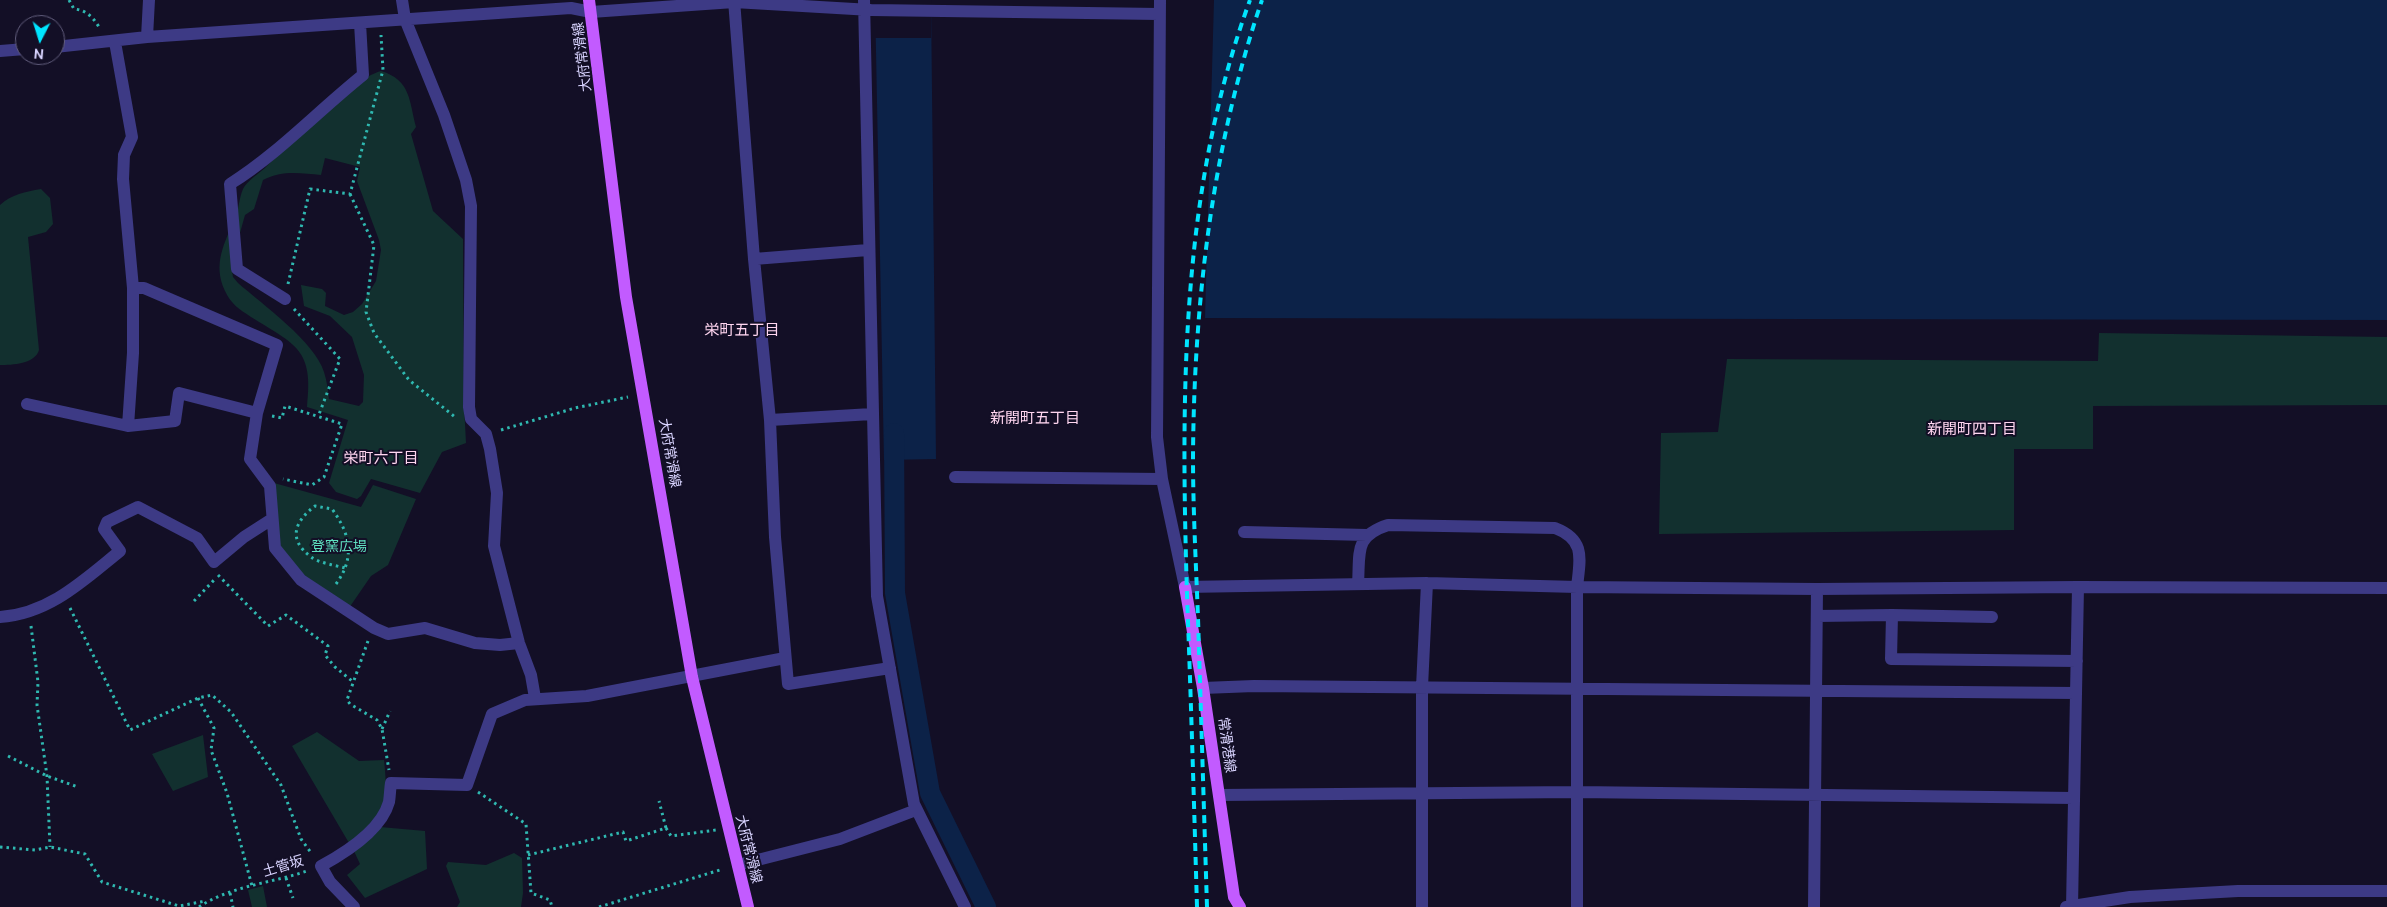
<!DOCTYPE html>
<meta charset="utf-8">
<style>
body{margin:0}
#map{position:relative;width:2387px;height:907px;overflow:hidden;background:#130f26;font-family:Ubuntu,sans-serif}
canvas{display:block}
.north{position:absolute;left:15px;top:15px;width:50px;height:50px;box-sizing:border-box;background:#130f26;border:1px solid #625e7d;border-radius:50%;rotate:185deg;font-size:14px;font-weight:700;line-height:20px;text-align:center;color:#d9d4ff}
.north::after{content:'';display:block;margin:auto;width:18px;height:22px;background:#00e5ff;clip-path:polygon(50% 0,100% 100%,50% 72%,0 100%)}
</style>
<div id="map">
<canvas width="2387" height="907"></canvas>
<div class="north">N</div>
</div>
<script>
const context = document.querySelector('canvas').getContext('2d');
context.lineJoin = 'round';
function paint(path, color) { context.fillStyle = color; context.fill(path, 'evenodd'); }
function stroke(path, color, width, dash) { context.strokeStyle = color; context.lineWidth = width; context.lineCap = dash ? 'butt' : 'round'; context.setLineDash(dash || []); context.stroke(path); }
function write(font, color, halo, rows, align = 'center') {
  context.font = font + ' Ubuntu,"Noto Sans JP",sans-serif'; context.lineWidth = 4; context.setLineDash([]); context.textBaseline = 'middle'; context.strokeStyle = halo; context.fillStyle = color; for (const [text, x, y, turn = 0] of rows) {
    context.save(); context.translate(x, y); context.rotate((+turn || 0) * Math.PI / 180); context.textAlign = isNaN(turn) ? turn : align; if (halo) context.strokeText(text, 0, 0); context.fillText(text, 0, 0); context.restore();
  }
}
paint(new Path2D(`
 M381,71C411,80 409,101 416,127L411,134L433,211L463,239L464,405L466,443L442,452L420,493L371,479L361,496L357,499L336,492L329,483L348,420L307,407C314,349 296,345 251,317C239,309 231,304 225,291C212,264 225,242 235,218C239,209 239,198 243,189C247,181 258,174 265,168C292,142 347,81 381,71ZM325,158L360,167L357,181L379,240L381,250L376,281L362,304L353,312L344,315L325,306L326,293L322,289L301,285L304,306L330,316L352,337L364,375L363,402L359,406L329,399C328,391 327,381 324,372C315,342 262,304 238,283L233,277L231,265L245,215L254,209L263,180C281,170 301,173 321,175Z
 M41,189L50,198L53,224L46,232L28,237L39,350C35,364 12,365 0,365V205C12,194 25,192 41,189Z
 M2099,333L2387,337V405L2093,406V449H2014V530L1659,534L1661,433L1718,432L1727,359L2098,361Z
 M274,483L361,507L373,485L416,499L388,565L371,576L349,608C331,595 285,569 280,546C276,526 276,504 274,483Z
 M317,732L359,761L384,760C386,780 389,806 374,823C367,831 357,836 349,843L292,746Z
 M203,735L208,777L173,791L152,754Z
 M380,827L425,831L427,869L365,898L347,875L360,864L353,849Z
 M514,853L522,858L523,893L521,907H457L460,902L446,866L448,862L486,865Z
 M263,886L267,907H252L248,890Z`), '#12302f');
paint(new Path2D(`
 M875,0H931L936,459L884,460Z
 M1214,0H2387V320L1205,318Z`), '#0c2248');
paint(new Path2D(`
 M875,0H931V38H875Z`), '#130f26');
stroke(new Path2D(`
 M894,433L895,593L930,793L986,907`), '#0c2248', 20);
stroke(new Path2D(`
 M69,0L74,9C86,10 93,17 99,27
 M350,194L374,245L366,312L374,333L409,380L455,417
 M288,284L310,189L350,194L383,70L381,35
 M294,309L340,359L318,417
 M272,416L282,418L285,406L342,424L324,477L312,485L283,479
 M501,430L575,408L628,397
 M218,575L268,626L286,615L328,646L325,655L335,667L352,681
 M336,584C355,558 351,535 332,509L315,506C295,521 287,539 311,557C319,563 334,565 345,568
 M194,601L216,578
 M70,608L130,730L198,698L212,695L231,712L281,785L301,839L312,854
 M31,626L38,682L37,705L47,776L50,847
 M368,641L347,700L350,704L377,720L382,729L389,770
 M198,698L214,728L211,750L227,793L252,886
 M382,729L390,711
 M8,756L47,776L78,787
 M478,792L526,824L531,893L550,900L552,907
 M666,828L671,836L716,830
 M0,847L35,850L50,847L85,854L102,882L179,906L206,901
 M528,855L623,832L626,841L666,828L659,801
 M286,878L293,898
 M230,893L233,907
 M199,907C230,886 272,883 307,871
 M599,907L723,869`), '#2fb8b0', 3, [2.5, 4]);
stroke(new Path2D(`
 M402,0L405,19L444,115L466,180L471,206L469,407L471,419L486,434L490,449L497,493L494,546L519,643L531,675L535,698
 M734,0L754,259L770,420L775,537L788,684L890,668
 M864,0L877,596L914,804L965,907
 M1160,0L1157,437L1162,479L1185,587L1427,583L1577,587L1817,589L2078,587L2387,588
 M147,37L149,0
 M115,42L132,137L124,155L123,179L133,288V353L128,426
 M55,47L147,37L571,8L591,12L734,2L871,10L1159,14
 M0,51L25,49
 M754,259L868,250
 M133,288H144L277,345L257,413L250,459L270,486L275,548L301,580L374,628L388,634L425,628L475,643L500,645L519,643
 M285,299L237,269L230,184C278,154 318,111 363,75L360,23
 M27,404L128,426L175,421L179,393L257,413
 M770,420L872,414
 M955,477L1162,479
 M1244,532L1367,535
 M1358,584C1360,552 1354,536 1388,525L1555,528C1586,540 1580,559 1577,587V907
 M1892,615L1992,617
 M1817,616L1892,615L1891,659L2077,661
 M0,617C49,614 84,580 120,551L104,529L107,522L138,507L197,538L214,562L244,537L272,519
 M1203,688L1254,686L2076,693
 M1219,795L1577,792L2074,798
 M738,865L840,839L916,810
 M354,907L330,882L321,866C345,853 381,831 389,802C390,796 390,789 391,783L467,785L492,714L525,700L587,696L785,658
 M1422,907V687L1427,583
 M1814,907L1817,589
 M2066,907L2130,897L2238,891H2387
 M2072,907L2078,587`), '#3d3a85', 12);
stroke(new Path2D(`
 M589,0L626,297L692,677L748,907
 M1185,587L1203,688L1234,897L1240,907`), '#c25bff', 12);
stroke(new Path2D(`
 M1197,907C1194,803 1191,699 1187,595C1181,394 1180,191 1250,0
 M1207,907C1204,811 1201,714 1198,618C1196,564 1193,510 1193,457C1194,302 1212,147 1262,0`), '#00e5ff', 4, [8, 6]);
write('14px', '#d9d4ff', '#130f26', [
 ["大府常滑線",582,57,-97],
 ["大府常滑線",670,453,80],
 ["常滑港線",1227,745,82],
 ["大府常滑線",749,849,76],
 ["土管坂",283,866,-17]
]);
write('14px', '#5fe0c0', '#130f26', [
 ["登窯広場",339,546]
]);
write('15px', '#ffd6f0', '#130f26', [
 ["栄町五丁目",742,330],
 ["新開町五丁目",1035,418],
 ["新開町四丁目",1972,429],
 ["栄町六丁目",381,458]
]);
</script>
